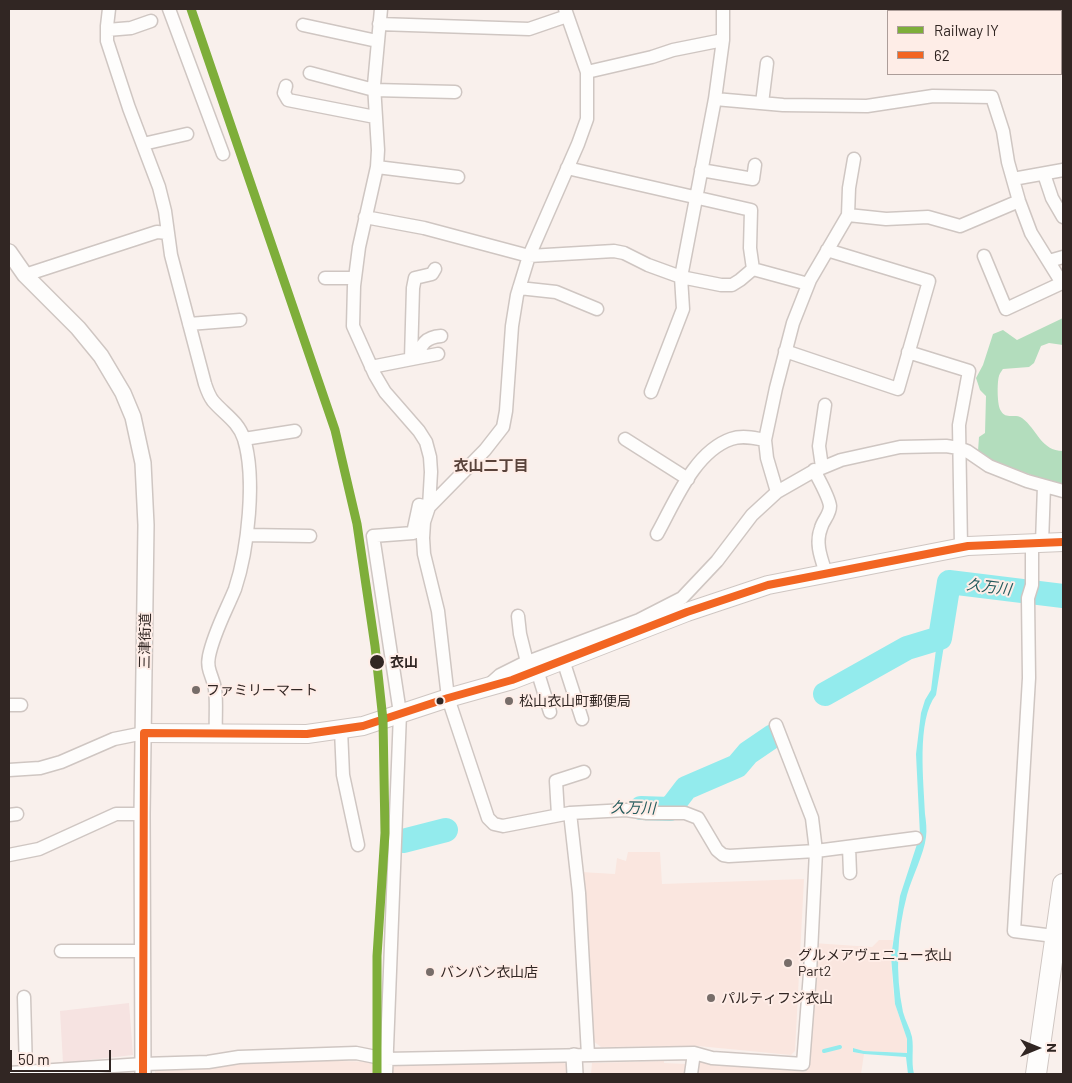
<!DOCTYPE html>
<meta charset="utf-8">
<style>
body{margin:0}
#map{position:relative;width:1072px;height:1083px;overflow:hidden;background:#f9f0ec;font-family:Barlow,sans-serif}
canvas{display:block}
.frame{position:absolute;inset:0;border:10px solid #312623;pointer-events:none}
.legend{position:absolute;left:887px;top:10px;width:175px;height:65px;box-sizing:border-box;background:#feede7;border:1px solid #ac9d99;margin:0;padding:6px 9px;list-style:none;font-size:15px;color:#312623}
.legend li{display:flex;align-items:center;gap:10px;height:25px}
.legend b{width:25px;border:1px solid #ac9d99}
.north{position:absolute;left:1012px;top:1023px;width:50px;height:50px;-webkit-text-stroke:4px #feede7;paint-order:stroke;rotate:90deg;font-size:14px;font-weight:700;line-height:20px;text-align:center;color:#312623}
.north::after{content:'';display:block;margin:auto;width:18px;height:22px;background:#312623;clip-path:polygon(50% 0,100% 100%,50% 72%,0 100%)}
.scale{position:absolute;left:10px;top:1050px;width:101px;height:22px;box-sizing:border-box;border:2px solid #312623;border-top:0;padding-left:6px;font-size:15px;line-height:18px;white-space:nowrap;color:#312623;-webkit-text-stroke:4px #feede7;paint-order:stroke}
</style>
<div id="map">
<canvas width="1072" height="1083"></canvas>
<div class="frame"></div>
<ul class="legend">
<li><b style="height:6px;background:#7eae3a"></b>Railway IY</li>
<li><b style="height:6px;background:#f26522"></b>62</li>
</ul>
<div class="north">N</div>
<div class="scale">50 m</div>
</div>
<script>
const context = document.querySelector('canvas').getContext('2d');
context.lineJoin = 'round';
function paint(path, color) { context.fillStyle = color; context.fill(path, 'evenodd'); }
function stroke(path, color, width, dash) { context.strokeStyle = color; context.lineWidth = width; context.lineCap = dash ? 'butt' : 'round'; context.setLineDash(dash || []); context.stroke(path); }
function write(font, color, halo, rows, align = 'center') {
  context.font = font + ' Barlow,"Noto Sans JP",sans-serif'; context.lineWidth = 4; context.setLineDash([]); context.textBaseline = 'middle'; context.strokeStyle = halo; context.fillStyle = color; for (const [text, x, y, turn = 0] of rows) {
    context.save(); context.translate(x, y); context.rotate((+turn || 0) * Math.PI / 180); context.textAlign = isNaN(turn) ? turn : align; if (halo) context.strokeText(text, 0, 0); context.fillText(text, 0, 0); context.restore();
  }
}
paint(new Path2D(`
 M628,852H660L662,884L804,879L795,1051L791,1055L698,1046L601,1047L593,1041L581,872L615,874L617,858L626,861Z
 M879,940H893L891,957L893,989L895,1004L907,1039V1053L864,1051L853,1048V1052L864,1054L861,1074H697L699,1062L806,1072L813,943L872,947Z
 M257,1059L380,1062V1074H155V1065Z
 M560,1061L568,1065V1074H392V1066L395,1064Z
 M664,1061V1063L686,1064L685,1074H591L592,1063Z`), '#fae6df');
paint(new Path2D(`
 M129,1003L133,1055L63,1063L60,1011Z`), '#f6e3e1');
paint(new Path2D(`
 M1063,318V345L1049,343L1041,346L1034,363L1029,367L1003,369C1002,370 999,375 999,376C997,382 997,406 1001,411C1006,420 1015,413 1022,418C1037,429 1041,451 1063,451V484L1046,480L991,461L978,451L979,437L985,433L986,396L980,390L976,378L983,365L993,334L1003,330L1017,340Z`), '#b3ddbd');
paint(new Path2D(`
 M945,639L936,695C916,720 924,783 925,814C926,821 927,830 926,837C924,854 912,877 907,895C897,933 895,973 903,1012C905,1020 910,1028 912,1037C914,1049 911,1061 914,1074H908L906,1057L864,1054L853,1052V1048L864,1051L907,1053V1039L895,1004L891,957L900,896L920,835L916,754L921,713L925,700L931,690L937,641Z`), '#93ebed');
stroke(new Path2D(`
 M824,1051L840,1047`), '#93ebed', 4);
stroke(new Path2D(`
 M825,694L907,648L940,638L949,582L1063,596
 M641,808L670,809L686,788L737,766L748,753L773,736
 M403,841L446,830`), '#93ebed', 24);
const minor = new Path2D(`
 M109,9L107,26V41L129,108L159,187L165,211L171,255L205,384C207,390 209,396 213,401C224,414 238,421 244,439C256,478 248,550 235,589C226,611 214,632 209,656C206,670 213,676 215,689C217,703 215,719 216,734
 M169,9L223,154
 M381,9L374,85L378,150L377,167L359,247L354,286L353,326L375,375L385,392L419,431L426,442L430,457L431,472L429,507L424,522L423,538L424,554L438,611L448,698L488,818L494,824L503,826L570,813L626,810L647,813H685L698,818L717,850L723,855L729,856L816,851L916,838
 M565,9L587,72
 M723,9V40L715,99L783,105L867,106L933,96L992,97L1003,131L1008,162L1019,201L1031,233L1062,283L1006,309L984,256
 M1061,17L1063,16
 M379,24L529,29L567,16
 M303,25L377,41
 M107,30L131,28L151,21
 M310,73L374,90L455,92
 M286,86L284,93L288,100L375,117
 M762,103L767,63
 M143,144L187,134
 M377,167L458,177
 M567,168L751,210L750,248L753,269L808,284
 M701,170L753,179L755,165
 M1044,174L1052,198L1063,217
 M1013,179L1063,170
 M848,215L849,188L854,159
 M365,217L424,228L529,256L614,251L624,253L648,265L681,277L721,285H732L740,280L753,269
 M1049,261L1063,257
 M25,275L157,232L168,233
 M325,278H355
 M519,288L556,292L597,309
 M189,324L240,320
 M785,351L898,389L929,281L827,250
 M908,352L969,371L959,425L961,547
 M417,358L438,354
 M411,359L413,288L415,278L432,274L435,269
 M371,367L417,358C421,344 426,337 441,336
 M651,392L683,309L681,277L715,99
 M244,439L295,431
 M625,439L688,479
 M822,467L819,446L825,405
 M814,470C819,480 829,497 830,506C830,515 823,520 821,528C815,543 821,558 826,573
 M777,492L767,458L765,440L776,388L793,323L810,280L848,215L886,219L928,217L960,226L1019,201
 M429,507L485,450L503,427L506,411L512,326L517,295L529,256L578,144L587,119V72L652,57L673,50L723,40
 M657,534C675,502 694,452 731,439C742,435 755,438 765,440
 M247,535L310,536
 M1032,543V585L1028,598L1029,678L1014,931L1062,937
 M1042,543L1044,486
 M518,616L520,634L527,662
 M563,660L582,719
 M537,670L550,712
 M490,684L500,675L522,664L639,620L682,598L717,561L752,515L777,492L812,472L841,460L900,447L946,446L959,448L967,451L989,466L1027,481L1063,491
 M9,705H21
 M341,730L343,775L358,845
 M9,770L40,768L61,762L114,739L144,733
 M570,813L579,893L588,1055
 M9,815L17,814
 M558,815L556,781L584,772
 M849,847L850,873
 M9,855L39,849L116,814H142
 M61,951H143
 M24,997L26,1071
 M9,1073L143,1064L208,1062L239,1057L356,1053L386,1059L694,1053L712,1058L803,1064L810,973L816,851L812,818L776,725
 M386,1074L400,713L373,536L413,533L419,505L429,507
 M691,1074L694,1053`);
const tertiary = new Path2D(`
 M9,252L25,275L78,328L101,356L123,393L133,417L143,463L146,525L142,814L143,1074
 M574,1056L575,1074`);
const secondary = new Path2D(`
 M144,733L307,734L363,726L448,698L512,680L687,612L768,585L968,546L1063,542`);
const trunk = new Path2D(`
 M1036,1074L1063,884`);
stroke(minor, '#cfc6c2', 15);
stroke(tertiary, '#cfc6c2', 18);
stroke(secondary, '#cfc6c2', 20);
stroke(trunk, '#cfc6c2', 22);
stroke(minor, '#fefdfc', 12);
stroke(tertiary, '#fefdfc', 15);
stroke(secondary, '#fefdfc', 18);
stroke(trunk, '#fefdfc', 20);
stroke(new Path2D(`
 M144,733L307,734L363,726L448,698L512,680L687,612L768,585L968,546L1063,542
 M143,1074L144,733`), '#f26522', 8);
stroke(new Path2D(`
 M191,9L335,430L357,524L375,646L383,720L385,833L377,956V1074`), '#7eae3a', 9);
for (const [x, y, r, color] of [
 [377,662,8,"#312623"],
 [196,690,5,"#776d69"],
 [440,701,4.5,"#312623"],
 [509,701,5,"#776d69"],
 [788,963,5,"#776d69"],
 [430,972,5,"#776d69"],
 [711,998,5,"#776d69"]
]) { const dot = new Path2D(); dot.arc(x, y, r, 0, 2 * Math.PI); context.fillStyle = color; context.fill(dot); stroke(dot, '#feede7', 2); }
write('14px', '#312623', '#feede7', [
 ["三津街道",145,641,-89]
]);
write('bold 14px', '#312623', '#feede7', [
 ["衣山",390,662]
], 'left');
write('14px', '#312623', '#feede7', [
 ["ファミリーマート",206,690],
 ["松山衣山町郵便局",519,701],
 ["グルメアヴェニュー衣山",798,955],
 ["Part2",798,971],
 ["バンバン衣山店",440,972],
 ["パルティフジ衣山",721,998]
], 'left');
write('bold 15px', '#59433b', '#feede7', [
 ["衣山二丁目",491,466]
]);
write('italic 15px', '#245b5d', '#feede7', [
 ["久万川",989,587,7],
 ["久万川",633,808,1]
]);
</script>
